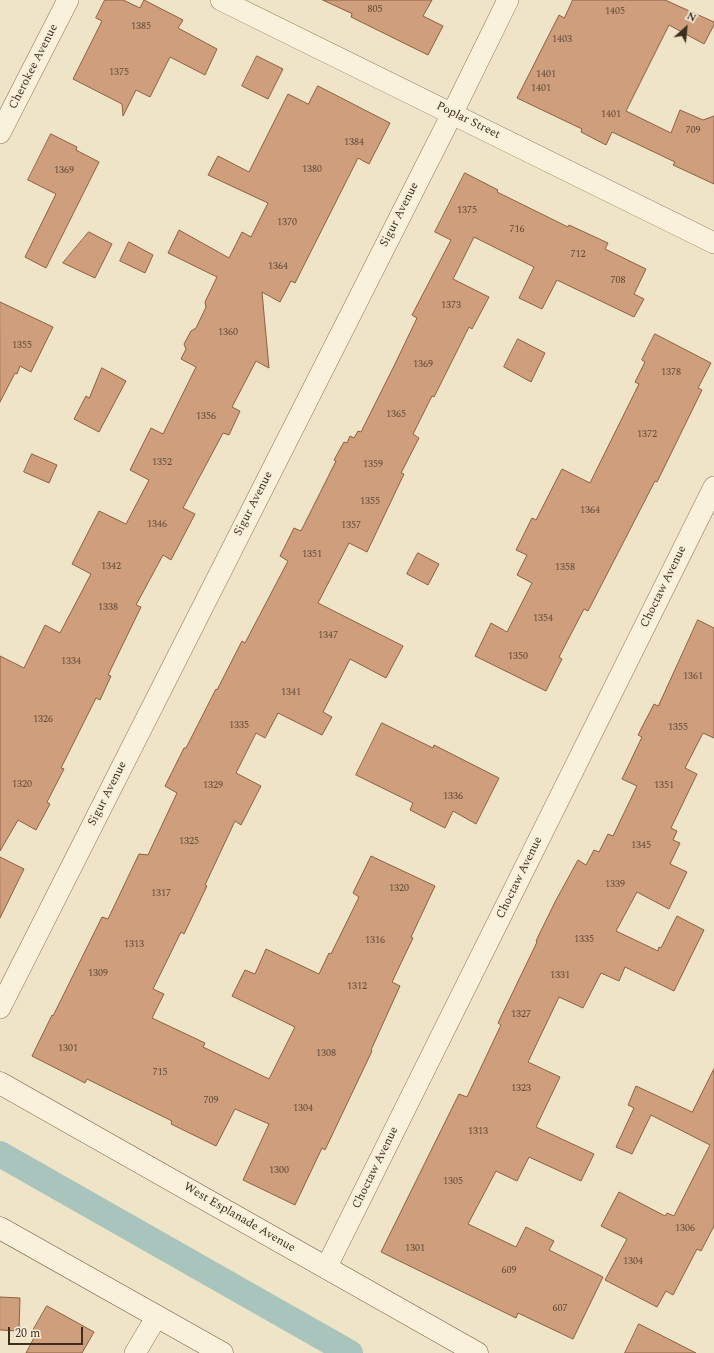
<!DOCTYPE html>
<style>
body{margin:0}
#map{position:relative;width:714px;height:1353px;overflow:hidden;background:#f0e4c8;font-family:Spectral,serif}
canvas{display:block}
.north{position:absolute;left:666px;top:8px;width:40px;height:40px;-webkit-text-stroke:3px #f7eed8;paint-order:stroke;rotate:27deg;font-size:11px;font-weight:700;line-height:16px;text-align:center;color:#3d2e20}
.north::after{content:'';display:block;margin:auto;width:14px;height:18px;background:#3d2e20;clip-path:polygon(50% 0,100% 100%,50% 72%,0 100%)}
.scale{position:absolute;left:8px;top:1327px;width:75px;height:18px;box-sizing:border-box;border:2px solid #3d2e20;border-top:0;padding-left:5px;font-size:12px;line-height:14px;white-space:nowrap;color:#3d2e20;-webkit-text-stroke:3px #f7eed8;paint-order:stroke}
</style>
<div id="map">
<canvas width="714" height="1353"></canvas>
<div class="north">N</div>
<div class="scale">20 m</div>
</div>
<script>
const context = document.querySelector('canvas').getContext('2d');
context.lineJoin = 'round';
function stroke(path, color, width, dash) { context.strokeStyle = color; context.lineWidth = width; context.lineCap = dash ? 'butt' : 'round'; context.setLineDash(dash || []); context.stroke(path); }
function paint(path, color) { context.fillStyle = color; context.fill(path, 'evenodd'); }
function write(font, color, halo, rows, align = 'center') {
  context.font = font + ' Spectral,serif'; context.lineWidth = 3; context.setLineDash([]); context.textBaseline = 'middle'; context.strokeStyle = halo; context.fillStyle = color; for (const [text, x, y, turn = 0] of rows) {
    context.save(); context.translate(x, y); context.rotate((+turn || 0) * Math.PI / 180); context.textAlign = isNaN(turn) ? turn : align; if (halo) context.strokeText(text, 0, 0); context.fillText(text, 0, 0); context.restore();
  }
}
stroke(new Path2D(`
 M0,1154L350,1353`), '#a9c4bc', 26);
const building = new Path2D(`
 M105,0H123L140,8L144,0L183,20L178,28L217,49L205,75L170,57L150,97L136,90L123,116L122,104L73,79L102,21L96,18Z
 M323,0H432L423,16L443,26L428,55L351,17L352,14Z
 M573,0H665L714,22V25L704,44L669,25L626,111L671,133L680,110L703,120L714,116V184L673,165L675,162L612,132L606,145L581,132L582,129L517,98L559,15L564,18Z
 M257,56L283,69L268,99L242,86Z
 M318,86L390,123L369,164L358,158L295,283L291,281L280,302L262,292L269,368L256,361L232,407L240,411L229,435L223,433L183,508L195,514L171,560L163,555L136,605L141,607L108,675L111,676L100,700L96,698L61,768L64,769L47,802L50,804L36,830L18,820L0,851V656L24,668L45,625L60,633L91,574L72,564L99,511L126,524L149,480L130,470L151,428L163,434L196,367L181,359L186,349L184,344L191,331L196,328L206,307L205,302L217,277L168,253L179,230L229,258L242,232L251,237L268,203L208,175L218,156L249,172L288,94L308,104Z
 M51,134L77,147L76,150L99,162L46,268L25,257L56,194L28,180Z
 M465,173L498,190L497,192L568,227L569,225L608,243L605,249L646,269L634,294L644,299L634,317L557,280L542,309L519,298L534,267L474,237L453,279L489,297L472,329L469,327L434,397L432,396L413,434L419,438L401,473L404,474L367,552L349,543L318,603L403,646L386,678L350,659L323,712L332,717L322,735L278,713L265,738L256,733L236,773L261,786L241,825L235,821L205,885L207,886L184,934L181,932L153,989L164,994L152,1018L205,1043L203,1047L269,1079L295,1027L232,996L245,970L255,974L266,949L319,974L329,953L331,954L359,897L353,893L371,856L435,886L411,937L413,938L392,982L400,986L371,1050L372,1051L325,1150L322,1148L295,1205L243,1180L269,1124L235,1109L216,1146L171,1124L172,1121L87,1079L85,1083L32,1056L52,1015L53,1016L102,917L108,919L139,854L148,855L177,793L165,786L184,748H186L216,689L217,690L242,641L245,643L288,561L280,556L294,528L301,531L336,461L334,460L344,442L347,443L350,436L354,438L358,431L361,432L395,364L417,318L412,315L451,240L435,232Z
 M89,232L112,244L95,278L63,263Z
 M129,242L153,255L145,273L120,261Z
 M0,302L53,327L31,372L20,366L17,374L15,373L0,402Z
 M655,334L711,363L698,388L702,390L657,482L655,481L588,611L584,609L559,657L562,659L546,691L475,656L491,623L507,632L532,583L517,575L527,555L516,550L532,518L536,520L562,469L590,483L639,384L635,382L645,362L642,360Z
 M518,339L545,353L531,382L504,367Z
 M102,368L126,381L99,432L74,419L86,396L89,398Z
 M32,454L57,465L49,483L24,472Z
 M418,553L439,564L428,585L407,574Z
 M698,620L714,628V738L703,733L685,768L697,774L671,828L677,831L673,840L680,843L670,864L687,872L669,909L637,892L616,931L658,951L659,947L661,948L677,916L704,930L674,991L625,967L619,981L601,973L583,1008L559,997L528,1062L560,1077L536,1127L594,1154L581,1181L529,1157L517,1181L496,1171L468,1224L516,1247L526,1227L554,1241L549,1250L603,1277L573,1339L518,1313L516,1318L381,1252L459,1094L467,1097L501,1025L498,1023L537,942L536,941L555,902L578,860L586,865L594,850L599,852L608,834L613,836L637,786L622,779L642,737L638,735L654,704L658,706Z
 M382,723L433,748L434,745L499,778L476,824L453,811L445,828L410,810L413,803L356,775Z
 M0,857L24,869L0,918Z
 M714,1069V1226L701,1251L697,1249L673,1295L666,1291L657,1307L605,1280L627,1239L601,1226L619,1192L665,1216L667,1213L674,1216L710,1145L651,1115L632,1154L616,1147L634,1108L628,1105L636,1086L692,1112Z
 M0,1297L20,1298L19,1331L0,1330Z
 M47,1306L94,1332L82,1353H26L37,1332H32Z
 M639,1324L696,1353H625Z`);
paint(building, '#cf9f7d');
stroke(building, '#8d5f41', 1);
const minor = new Path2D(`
 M221,0L714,243
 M0,133L68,0
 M0,1008L452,114L508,0
 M326,1268L714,487
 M135,1353L157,1316`);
const secondary = new Path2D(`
 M0,1083L477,1353
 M0,1228L222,1353`);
stroke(minor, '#8d765c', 22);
stroke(secondary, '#6f573f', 23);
stroke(minor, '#faf1dc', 21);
stroke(secondary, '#faf1dc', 22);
write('10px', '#624a37', null, [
 ["805",375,10],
 ["1405",615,12],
 ["1385",141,27],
 ["1403",562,40],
 ["1375",119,73],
 ["1401",546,75],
 ["1401",541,89],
 ["1401",611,115],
 ["709",693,131],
 ["1384",354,143],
 ["1380",312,170],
 ["1369",64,171],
 ["1375",467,211],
 ["1370",287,223],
 ["716",517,230],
 ["712",578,255],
 ["1364",278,267],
 ["708",618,281],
 ["1373",451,306],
 ["1360",228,333],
 ["1355",22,346],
 ["1369",423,365],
 ["1378",671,373],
 ["1365",396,415],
 ["1356",206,417],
 ["1372",647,435],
 ["1352",162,463],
 ["1359",373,465],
 ["1355",370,502],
 ["1364",590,511],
 ["1346",157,525],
 ["1357",351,526],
 ["1351",312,555],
 ["1342",111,567],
 ["1358",565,568],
 ["1338",108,608],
 ["1354",543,619],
 ["1347",328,636],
 ["1350",518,657],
 ["1334",71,662],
 ["1361",693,677],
 ["1341",291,693],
 ["1326",43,720],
 ["1335",239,726],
 ["1355",678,728],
 ["1320",22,785],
 ["1329",213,786],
 ["1351",664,786],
 ["1336",453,797],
 ["1325",189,842],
 ["1345",641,846],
 ["1339",615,885],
 ["1320",399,889],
 ["1317",161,894],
 ["1335",584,940],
 ["1316",375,941],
 ["1313",134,945],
 ["1309",98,974],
 ["1331",560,976],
 ["1312",357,987],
 ["1327",521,1015],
 ["1301",68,1049],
 ["1308",326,1054],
 ["715",160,1073],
 ["1323",521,1089],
 ["709",211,1101],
 ["1304",303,1109],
 ["1313",478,1132],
 ["1300",279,1171],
 ["1305",453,1182],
 ["1306",685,1229],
 ["1301",415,1249],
 ["1304",633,1262],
 ["609",509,1271],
 ["607",560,1309]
]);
write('12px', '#3d2e20', '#f7eed8', [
 ["Cherokee Avenue",34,67,-63],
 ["Poplar Street",468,121,26],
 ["Sigur Avenue",400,215,-63],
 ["Sigur Avenue",254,504,-63],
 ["Choctaw Avenue",664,587,-64],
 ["Sigur Avenue",108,794,-63],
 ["Choctaw Avenue",520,878,-64],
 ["Choctaw Avenue",376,1168,-64],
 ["West Esplanade Avenue",239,1218,30]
]);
</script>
